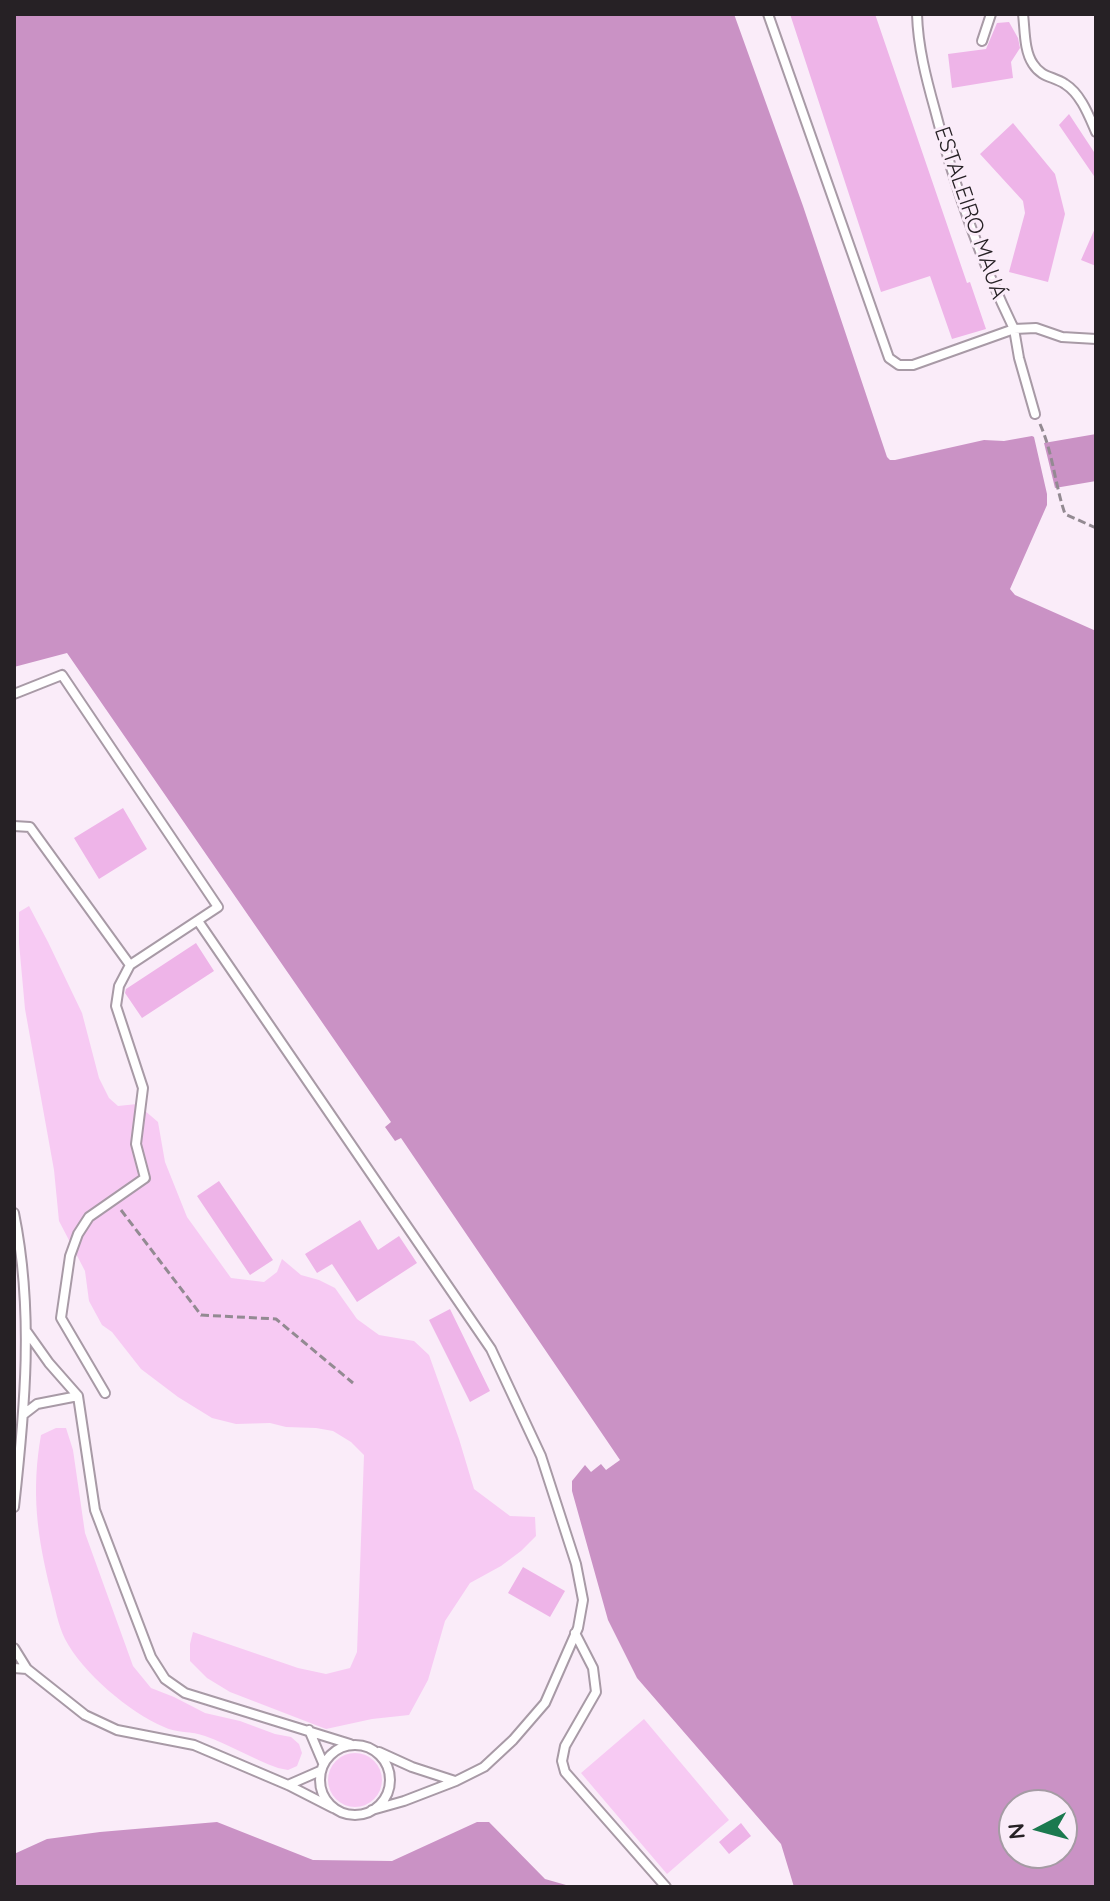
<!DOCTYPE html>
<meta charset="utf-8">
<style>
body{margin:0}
#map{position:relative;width:1110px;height:1901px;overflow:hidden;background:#faecf9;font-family:Quicksand,sans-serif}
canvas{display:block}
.frame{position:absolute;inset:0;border:16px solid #262125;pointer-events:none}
.north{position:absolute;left:998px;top:1789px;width:80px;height:80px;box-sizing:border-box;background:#faecf9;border:2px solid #a59ba4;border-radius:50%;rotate:264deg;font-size:22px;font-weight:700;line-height:32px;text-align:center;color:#262125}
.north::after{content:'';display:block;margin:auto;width:28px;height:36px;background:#1b794f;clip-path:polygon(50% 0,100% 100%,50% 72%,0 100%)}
</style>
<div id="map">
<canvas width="1110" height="1901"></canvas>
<div class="frame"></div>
<div class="north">N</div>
</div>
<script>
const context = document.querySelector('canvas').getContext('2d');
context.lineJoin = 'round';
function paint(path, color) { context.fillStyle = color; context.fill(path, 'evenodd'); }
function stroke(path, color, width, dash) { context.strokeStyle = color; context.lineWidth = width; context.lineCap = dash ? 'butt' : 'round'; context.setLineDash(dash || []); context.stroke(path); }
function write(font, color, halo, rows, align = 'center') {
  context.font = font + ' Quicksand,sans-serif'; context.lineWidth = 6; context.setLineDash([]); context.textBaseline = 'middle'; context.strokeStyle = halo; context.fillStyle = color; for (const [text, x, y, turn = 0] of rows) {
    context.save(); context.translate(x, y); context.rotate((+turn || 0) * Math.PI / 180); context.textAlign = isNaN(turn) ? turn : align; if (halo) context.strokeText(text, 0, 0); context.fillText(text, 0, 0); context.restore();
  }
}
paint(new Path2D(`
 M29,906L48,942L82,1013L99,1078L109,1098L118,1106L137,1104L158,1122L165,1162L187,1217L231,1278L264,1282L277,1272L282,1259L301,1275L319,1280L335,1288L357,1319L379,1335L414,1341L429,1355L459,1439L474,1489L510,1516L535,1517L536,1536L521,1551L501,1566L470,1583L445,1621L428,1680L409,1715L372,1719L326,1729L230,1692L207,1678L190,1661V1644L193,1632L298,1668L326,1674L350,1668L357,1652L364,1455L351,1442L333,1431L316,1428L286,1427L270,1423L236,1424L212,1418L178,1397L141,1369L112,1332L102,1325L89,1301L85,1271L59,1221L54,1170L25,1009L19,943V912Z
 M56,1428H66L73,1450L85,1533L133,1666L151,1688L174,1697L205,1713L240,1721L275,1734L291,1737L299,1744L302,1753L297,1766L288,1770L278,1768C253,1759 230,1745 205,1736C192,1731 176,1733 164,1727C130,1713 82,1672 65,1639C58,1625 55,1607 51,1592C37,1536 31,1492 41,1435Z
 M644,1719L729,1820L667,1874L581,1773Z
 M328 1780a27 27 0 1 1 54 0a27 27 0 1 1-54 0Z`), '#f7caf3');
paint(new Path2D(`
 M14,14H734L803,206L887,457L890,460H895L984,440L1004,441L1032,436L1034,437L1047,494V505L1010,589L1015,595L1096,631V1887H794L781,1844L637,1678L608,1620L572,1491V1481L585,1465L591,1472L601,1464L606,1470L620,1460L401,1138L395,1141L385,1127L391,1122L67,653L14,667ZM1014,1805H1062V1853H1014Z
 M1096,434V481L1055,488L1044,443Z
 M217,1822L313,1860L392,1861L477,1822H489L545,1879L573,1887H14V1854L47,1839L100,1832Z`), '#ca92c5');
paint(new Path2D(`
 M790,14H875L967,283L970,282L986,329L952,339L930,276L881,292Z
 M1009,22L1018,38L1020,48L1011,62L1013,78L952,88L948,54L986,49L997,23Z
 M1069,114L1096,155V179L1059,125Z
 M1013,123L1055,174L1065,214L1048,282L1009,272L1025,213L1023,201L980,154Z
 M1096,226V266L1081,260Z
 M123,808L147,849L99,879L74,838Z
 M196,943L214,971L142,1018L125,993L126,989Z
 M219,1181L273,1260L250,1275L197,1196Z
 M360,1220L378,1250L399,1236L417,1263L357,1302L332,1264L317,1273L305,1254Z
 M450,1309L490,1391L470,1402L429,1320Z
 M523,1567L565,1591L550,1617L508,1593Z
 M741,1823L751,1836L729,1854L719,1842Z`), '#eeb4e8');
const lane = new Path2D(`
 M768,14L889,358L899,365H913L1014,329L1019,358L1035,414
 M917,14C918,47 926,78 935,110C954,185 980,259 1014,329L1036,328L1062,337L1096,339
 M1023,14C1025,30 1024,51 1033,64C1042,78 1053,76 1065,84C1081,94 1089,116 1096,132
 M982,41L991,14
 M14,694L62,675L218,907L130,965
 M14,826L30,827L130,965L119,986L116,1006L143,1088L136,1144L145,1178L89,1217L78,1234L70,1256L61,1318L105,1393
 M198,921L491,1349L541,1456L576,1564L583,1600L578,1628L545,1703L513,1740L484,1767L456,1781L404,1801L372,1810
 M14,1213C34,1311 25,1409 14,1507
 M27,1332L49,1363L78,1396L95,1510L151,1657L165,1679L185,1693L350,1744
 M24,1414L37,1404L78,1396
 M575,1633L593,1668L596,1692L565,1746L562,1761L565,1772L666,1887
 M14,1648L27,1669L85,1715L117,1730L194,1745L288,1785L333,1808
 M14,1668L27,1669
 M309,1730L323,1763
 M320 1780a35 35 0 1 1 70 0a35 35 0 1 1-70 0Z
 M379,1752L412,1767L455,1781
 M288,1785L320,1771`);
stroke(lane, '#a89aa6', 12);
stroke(new Path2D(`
 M1040,424C1053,453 1055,485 1065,514L1096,528
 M121,1210L201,1315L276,1319L353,1383`), '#938a92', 3, [8, 4]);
stroke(lane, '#fff', 8);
write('22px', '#262125', '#faecf9', [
 ["ESTALEIRO MAUÁ",970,213,71]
]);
</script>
